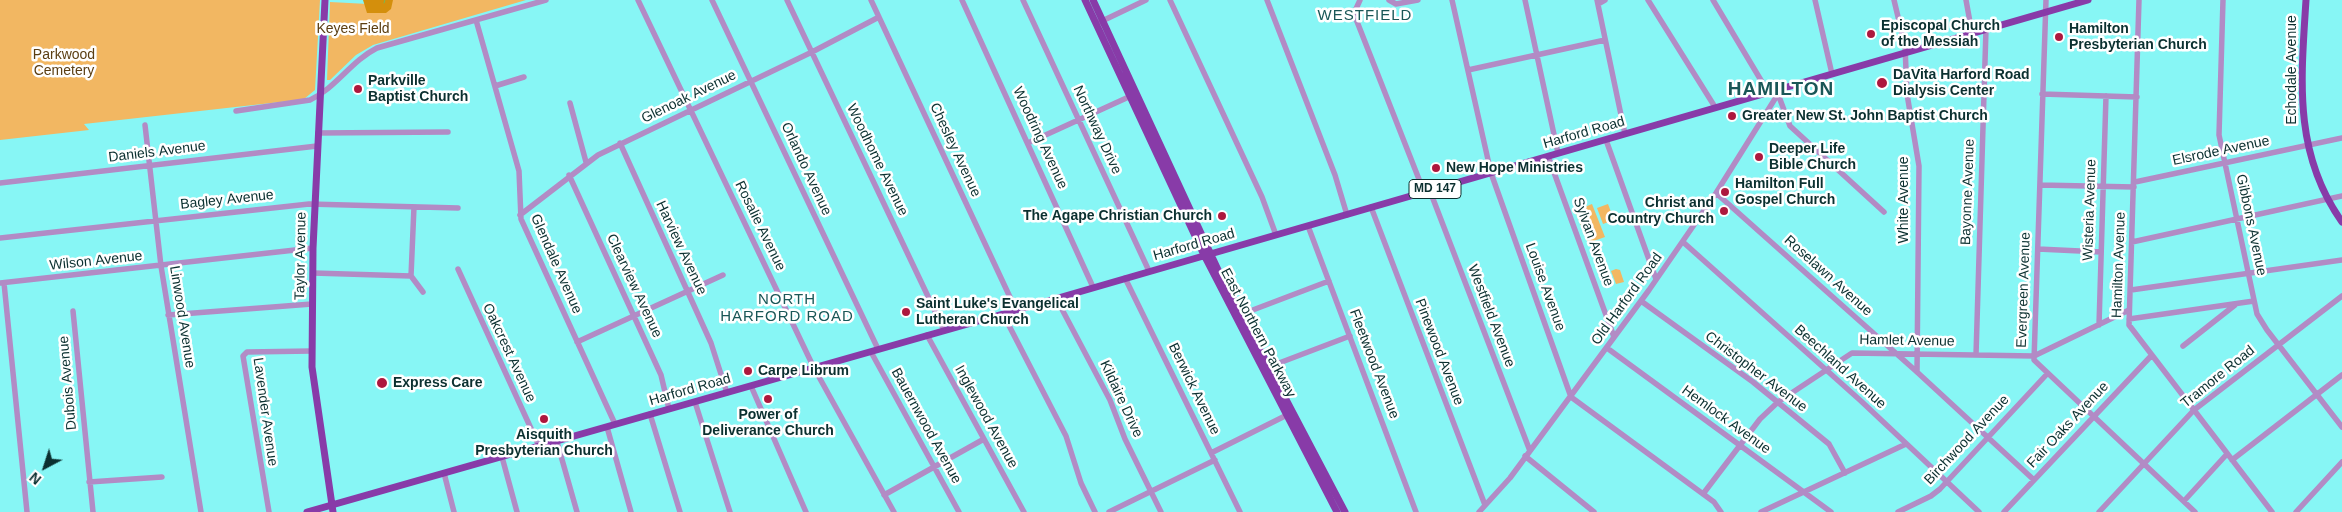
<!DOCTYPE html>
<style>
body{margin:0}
#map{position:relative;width:2342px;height:512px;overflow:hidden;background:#87f6f5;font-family:Helvetica,sans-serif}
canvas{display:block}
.north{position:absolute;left:20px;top:442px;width:50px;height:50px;-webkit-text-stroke:4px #fff;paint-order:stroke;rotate:220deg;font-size:14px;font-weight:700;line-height:20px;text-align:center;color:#0b3030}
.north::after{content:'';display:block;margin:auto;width:18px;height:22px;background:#0b3030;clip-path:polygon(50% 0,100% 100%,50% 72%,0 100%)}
</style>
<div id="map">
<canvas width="2342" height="512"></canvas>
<div class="north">N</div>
</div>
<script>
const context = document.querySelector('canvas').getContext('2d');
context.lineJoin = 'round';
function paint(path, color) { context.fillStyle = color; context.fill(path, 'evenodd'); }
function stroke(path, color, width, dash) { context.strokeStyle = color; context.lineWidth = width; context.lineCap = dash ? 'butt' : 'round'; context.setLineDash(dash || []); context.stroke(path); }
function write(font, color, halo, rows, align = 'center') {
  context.font = font + ' Helvetica,sans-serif'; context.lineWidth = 5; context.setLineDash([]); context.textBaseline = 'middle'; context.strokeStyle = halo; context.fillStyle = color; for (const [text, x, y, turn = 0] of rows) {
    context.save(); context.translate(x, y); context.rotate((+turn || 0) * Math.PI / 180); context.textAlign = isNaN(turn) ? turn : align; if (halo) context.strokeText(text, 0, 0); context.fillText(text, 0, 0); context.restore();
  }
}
paint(new Path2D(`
 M0,0H320L315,90L304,99L298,100L84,124L89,130L0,140Z
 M369,0H526L373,45L356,55L330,80H327L330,2L368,4Z
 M1592,204L1605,237L1588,243L1575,211Z
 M1608,204L1614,220L1603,224L1597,208Z
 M1616,269L1620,270L1624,282L1616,284L1611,271Z`), '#f2b762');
paint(new Path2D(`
 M363,0H393L391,9L386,13H367Z`), '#d48f0c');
stroke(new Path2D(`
 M384,3L385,0`), '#7bb753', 1);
stroke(new Path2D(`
 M638,0L814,368L894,512
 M712,0L878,349
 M787,0L944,330
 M871,0L1016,310
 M962,0L1093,287
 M1023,0L1149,271
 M1170,0L1262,197L1276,235
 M1267,0L1335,175L1347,215
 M1360,0L1355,11L1356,19L1424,192
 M1389,0L1396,4L1418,0
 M1452,0L1491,173L1571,397L1714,502L1721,512
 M1525,0L1558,153
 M1597,0L1625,134
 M1648,0L1715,107
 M1713,0L1768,92
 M1815,0L1832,74
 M1894,0L1905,46L1907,94L1919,166L1917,372
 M1966,0L1972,33
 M2046,0L2034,360L2195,512
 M2139,0L2129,325L2272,512
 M2223,0L2219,135L2257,314L2267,330L2342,427
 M1598,4L1605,0
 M476,20L519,171L521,219L615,424
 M1100,22L1146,0
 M1468,70L1605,40
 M495,86L524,77
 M1778,94L1790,126L1884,212
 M2042,94L2137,97
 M570,103L586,162
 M236,111L310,100C336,88 351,61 377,48L546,0
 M145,125L161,266L201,512
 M318,133L448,132
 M1606,140L1656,279
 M620,143L711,343L727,393
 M1028,143L1133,95
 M1548,156L1614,337
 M569,175L661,375L669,409
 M2135,182L2342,138
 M0,183L317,146
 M2040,185L2134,187
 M1430,191L1530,451
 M1716,193L1917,372L2034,480
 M414,207L411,276L423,292
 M1371,207L1485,505
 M520,215L598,155L812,52L879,17
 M1308,226L1416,512
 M0,238L309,204L458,208
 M1683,242L1861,401L1979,512
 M2132,242L2342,196
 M2038,249L2101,252
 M458,269L539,446
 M313,273L411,276
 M1125,278L1240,512
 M0,283L313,248
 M4,283L27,512
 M2131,290L2342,260
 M1056,298L1110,400L1125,439L1161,512
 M1641,301L1753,382L1829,444L1845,473
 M73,311L93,512
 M1003,314L1066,436L1081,483L1095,512
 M168,315L312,304
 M1237,316L1329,281
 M2129,319L2254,301
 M2099,325L2106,96
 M927,335L1024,512
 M577,342L723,275
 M2183,346L2235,305
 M1607,348L1831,512
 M871,352L959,512
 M1976,355L1986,29
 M1266,368L1350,336
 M751,386L806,512
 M695,402L730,512
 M650,414L680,512
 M607,427L631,512
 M557,442L577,512
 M1211,453L1289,414
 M1525,456L1594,512
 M502,457L517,512
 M2232,460L2342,375
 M444,473L454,512
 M89,482L162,477
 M1703,494L1760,419L1778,402L1852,353L2034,356L2129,310
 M884,495L984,439
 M2184,501L2227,454
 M269,512L243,356L247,352L312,351
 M1109,512L1215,460
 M1479,512L1510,478L1649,290L1716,193L1778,94V89
 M1761,512L1906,444
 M1898,512L1931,496L1940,489L2047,374
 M2004,512L2151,356
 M2099,512L2194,410L2342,296
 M2296,512L2342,462`), '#b28bc5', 5.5);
stroke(new Path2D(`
 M325,0L313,248L312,367L333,512
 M1085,0L1204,255L1337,512
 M1093,0L1219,272L1345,512
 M2306,0C2301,80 2293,153 2342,222
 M307,512L1003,314L2088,0`), '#883ba8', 7);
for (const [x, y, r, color] of [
 [1871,34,5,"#ad183e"],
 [2059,37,5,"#ad183e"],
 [1882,83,6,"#ad183e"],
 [358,89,5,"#ad183e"],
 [1732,116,5,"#ad183e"],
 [1759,157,5,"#ad183e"],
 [1436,168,5,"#ad183e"],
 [1725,192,5,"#ad183e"],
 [1724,211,5,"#ad183e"],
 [1222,216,5,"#ad183e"],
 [906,312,5,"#ad183e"],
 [748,371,5,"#ad183e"],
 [382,383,6,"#ad183e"],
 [768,399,5,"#ad183e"],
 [544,419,5,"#ad183e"]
]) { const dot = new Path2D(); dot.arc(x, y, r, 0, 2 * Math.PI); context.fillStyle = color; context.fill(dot); stroke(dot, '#fff', 2); }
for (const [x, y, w] of [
 [1435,189,52]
]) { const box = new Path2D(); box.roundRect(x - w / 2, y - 9.5, w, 19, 4); context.fillStyle = '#fff'; context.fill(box); stroke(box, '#0b3030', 1); }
write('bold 12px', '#0b3030', null, [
 ["MD 147",1435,189]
]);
write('bold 14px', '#0b3030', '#fff', [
 ["Episcopal Church",1881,26],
 ["of the Messiah",1881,42],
 ["Hamilton",2069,29],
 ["Presbyterian Church",2069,45],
 ["DaVita Harford Road",1893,75],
 ["Dialysis Center",1893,91],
 ["Parkville",368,81],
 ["Baptist Church",368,97],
 ["Greater New St. John Baptist Church",1742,116],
 ["Deeper Life",1769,149],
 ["Bible Church",1769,165],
 ["New Hope Ministries",1446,168],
 ["Hamilton Full",1735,184],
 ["Gospel Church",1735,200],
 ["Christ and",1714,203,"right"],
 ["Country Church",1714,219,"right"],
 ["The Agape Christian Church",1212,216,"right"],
 ["Saint Luke's Evangelical",916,304],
 ["Lutheran Church",916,320],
 ["Carpe Librum",758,371],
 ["Express Care",393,383],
 ["Power of",768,415,"center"],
 ["Deliverance Church",768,431,"center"],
 ["Aisquith",544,435,"center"],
 ["Presbyterian Church",544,451,"center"]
], 'left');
write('14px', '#5b3e12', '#fff', [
 ["Keyes Field",353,29],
 ["Parkwood",64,55],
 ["Cemetery",64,71]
]);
write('14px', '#0b3030', '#fff', [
 ["Echodale Avenue",2292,70,-90],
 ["Glenoak Avenue",689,97,-26],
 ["Northway Drive",1097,130,65],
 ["Harford Road",1584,133,-16],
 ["Woodring Avenue",1040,138,65],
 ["Chesley Avenue",955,150,65],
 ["Elsrode Avenue",2221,151,-12],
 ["Daniels Avenue",157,152,-7],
 ["Woodhome Avenue",877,160,64],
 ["Orlando Avenue",806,169,65],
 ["Bayonne Avenue",1968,192,-88],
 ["Bagley Avenue",227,200,-6],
 ["White Avenue",1904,200,-90],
 ["Wisteria Avenue",2090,210,-88],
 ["Gibbons Avenue",2251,225,78],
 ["Rosalie Avenue",760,226,64],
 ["Sylvan Avenue",1593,242,70],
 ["Harford Road",1194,245,-16],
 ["Harview Avenue",681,248,65],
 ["Taylor Avenue",301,256,-89],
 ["Wilson Avenue",96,261,-6],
 ["Glendale Avenue",556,264,66],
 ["Hamilton Avenue",2119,265,-88],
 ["Roselawn Avenue",1828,276,42],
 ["Clearview Avenue",634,286,65],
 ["Louise Avenue",1545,287,70],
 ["Evergreen Avenue",2024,290,-88],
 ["Old Harford Road",1627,299,-54],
 ["Westfield Avenue",1491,316,69],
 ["Linwood Avenue",182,317,81],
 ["East Northern Parkway",1258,333,62],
 ["Hamlet Avenue",1907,341,1],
 ["Pinewood Avenue",1439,352,69],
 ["Oakcrest Avenue",509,353,65],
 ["Fleetwood Avenue",1374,364,69],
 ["Beechland Avenue",1840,367,42],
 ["Christopher Avenue",1756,372,37],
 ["Tramore Road",2218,377,-39],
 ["Dubois Avenue",68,383,-95],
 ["Berwick Avenue",1194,389,64],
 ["Harford Road",690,390,-16],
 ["Kildaire Drive",1121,399,65],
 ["Lavender Avenue",265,412,82],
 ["Inglewood Avenue",986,417,61],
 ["Hemlock Avenue",1726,420,36],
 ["Fair Oaks Avenue",2068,425,-47],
 ["Bauernwood Avenue",926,426,61],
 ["Birchwood Avenue",1967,440,-47]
]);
context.letterSpacing = '1px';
write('15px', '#195757', '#fff', [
 ["WESTFIELD",1365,16],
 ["NORTH",787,300],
 ["HARFORD ROAD",787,317]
]);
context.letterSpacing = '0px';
context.letterSpacing = '1px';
write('bold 19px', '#195757', '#fff', [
 ["HAMILTON",1781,90]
]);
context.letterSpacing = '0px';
</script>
